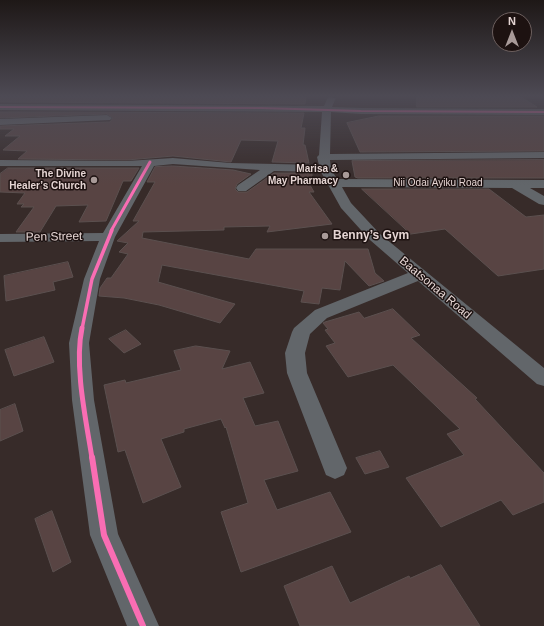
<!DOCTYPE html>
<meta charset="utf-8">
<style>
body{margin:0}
#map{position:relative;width:544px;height:626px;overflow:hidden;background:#372b29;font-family:Arial,sans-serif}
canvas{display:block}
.north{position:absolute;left:492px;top:12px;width:40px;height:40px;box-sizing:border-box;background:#1d1211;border:1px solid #6d605f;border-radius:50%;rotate:0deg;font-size:11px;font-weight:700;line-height:16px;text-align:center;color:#e5d5d3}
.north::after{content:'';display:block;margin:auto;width:14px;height:18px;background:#a89a98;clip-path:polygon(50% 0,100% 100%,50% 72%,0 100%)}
</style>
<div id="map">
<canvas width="544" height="626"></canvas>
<div class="north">N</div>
</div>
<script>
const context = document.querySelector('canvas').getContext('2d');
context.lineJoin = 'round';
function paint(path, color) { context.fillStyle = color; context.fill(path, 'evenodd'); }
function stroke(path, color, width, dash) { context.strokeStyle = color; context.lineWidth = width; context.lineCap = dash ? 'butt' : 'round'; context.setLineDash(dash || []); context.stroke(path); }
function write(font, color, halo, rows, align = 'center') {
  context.font = font + ' Arial,sans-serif'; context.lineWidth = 3; context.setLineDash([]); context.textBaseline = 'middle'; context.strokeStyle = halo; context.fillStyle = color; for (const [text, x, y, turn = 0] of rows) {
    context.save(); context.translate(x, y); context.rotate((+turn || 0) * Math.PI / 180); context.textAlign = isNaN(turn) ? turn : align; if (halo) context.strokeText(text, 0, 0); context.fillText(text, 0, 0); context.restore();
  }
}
const building = new Path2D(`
 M0,97H306L305,104L0,102Z
 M417,97H521L537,107H417Z
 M0,112L304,113L301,128H305L303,145H305L309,163L272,162L278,141L241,140L231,162L173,156L127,160L18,159L27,151L3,150L20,136H5L14,129H0V126L110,122L113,118L107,114L0,118Z
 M379,116H544V151L360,152L347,123Z
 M544,160V178H358L355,177L352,161Z
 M173,166L233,170L251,174L237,184L235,189L238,192H247L274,173H312V176L307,180L314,192H309L332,224L267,232L270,226L224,227V230L143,232L142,238L249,259L256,249H368L375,273L384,281L369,286L345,261L340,290L322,288L319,304L301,302L304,291L162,265L158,282L235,304L220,323L159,305L124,298L99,296L100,288L107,278H111L128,254L119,252L128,243L117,241L139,221H133L155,182H147L155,167Z
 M8,168H139L131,181H123L106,221L79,222L88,205L56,206L40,232H16L34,207H21L24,204H17L25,193L0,192V174Z
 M362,189H489L526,217L544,215V269L498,276L445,229L411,234Z
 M68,262L73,277L53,282L55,290L6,301L4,276Z
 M393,309L420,335L411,338L477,398L475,399L544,473V502L513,515L501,500L441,527L406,478L464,455L447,434L460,429L393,365L348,377L326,346L335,343L325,330L328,329L323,323L325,322L359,312L364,318Z
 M126,330L141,344L124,353L109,339Z
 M44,337L54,362L14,376L5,350Z
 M196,346L230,351L222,369L250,362L264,393L243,398L255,426L278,421L298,471L264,480L277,510L330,492L351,532L241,572L221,512L248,503L226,427L225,428L221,419L184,429V432L161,439L181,487L143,503L125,450L118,452L104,385L125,380L126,383L181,370L174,351Z
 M15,404L23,431L0,441V410Z
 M380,451L389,467L365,474L356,458Z
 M52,511L71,562L53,572L35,519Z
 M441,565L480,626H300L284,586L332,566L350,603L409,576L410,578Z`);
paint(building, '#584443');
stroke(building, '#5b504f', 1);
paint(new Path2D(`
 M328,97L336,98L332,107L361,108L544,109V115L361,114L331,112L330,154L544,152V158L330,160L331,169L337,179L544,180V188H530L544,196V205L539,204L512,188L342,187L351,203L380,234L544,368V386L537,384L418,281L327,318L310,334L305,353L307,373L347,468L344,475L335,479L326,475L287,373L285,353L292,332L294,328L315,310L408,273L370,240L341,208L321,172L274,171L246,191H238L236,188L238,185L260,170L173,164L154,166L115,237L100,279L89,343L94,400L118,534L159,626H127L90,535L72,400L69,343L84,279L99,241L0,242V234L103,233L142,166H0V160L127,161L173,158L230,163L319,165L317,157L319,155L322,112L0,110V104L324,106Z
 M107,115L112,118L110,120L0,125V119Z`), '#62666a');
stroke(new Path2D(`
 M0,107L262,108L361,111L544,112`), '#f96db3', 2);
stroke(new Path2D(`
 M111,231L150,162`), '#f96db3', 3);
stroke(new Path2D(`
 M82,329L92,279L112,230`), '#f96db3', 3.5);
stroke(new Path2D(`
 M82,328C74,366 86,420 92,458`), '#f96db3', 5);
stroke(new Path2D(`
 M92,457L104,535L143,626`), '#f96db3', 6);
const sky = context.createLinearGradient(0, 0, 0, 185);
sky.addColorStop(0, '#1e1817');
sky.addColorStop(0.52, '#4d4a54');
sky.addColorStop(1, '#4d4a5400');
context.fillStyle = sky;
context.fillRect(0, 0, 544, 185);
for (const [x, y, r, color] of [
 [346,175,4,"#a89a98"],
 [94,180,4,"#a89a98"],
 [325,236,4,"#a89a98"]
]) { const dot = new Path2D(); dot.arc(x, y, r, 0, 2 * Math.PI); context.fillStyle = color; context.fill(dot); stroke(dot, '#1d1211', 1.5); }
write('bold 10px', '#e5d5d3', '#1d1211', [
 ["Marisa &",338,169],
 ["May Pharmacy",338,181],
 ["The Divine",86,174],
 ["Healer’s Church",86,186]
], 'right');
write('10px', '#e5d5d3', '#1d1211', [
 ["Nii Odai Ayiku Road",438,183]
]);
write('bold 12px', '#e5d5d3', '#1d1211', [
 ["Benny’s Gym",333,236]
], 'left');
write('12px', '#e5d5d3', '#1d1211', [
 ["Pen Street",54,237,-1],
 ["Baatsonaa Road",435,288,40]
]);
</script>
